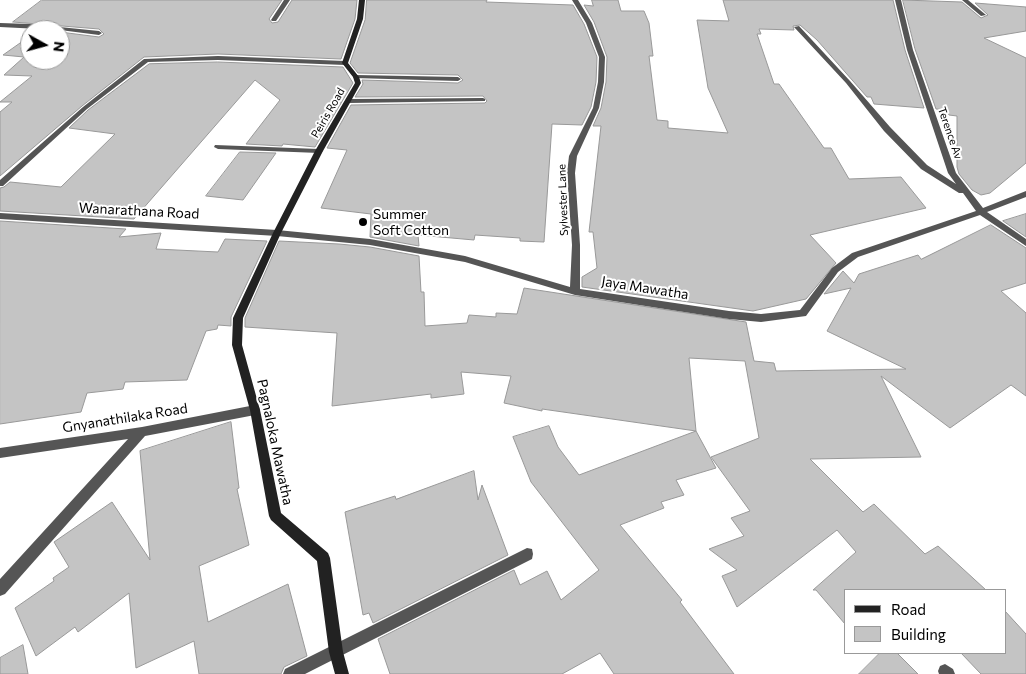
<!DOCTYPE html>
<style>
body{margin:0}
#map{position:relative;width:1026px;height:674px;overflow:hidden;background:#fff;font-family:Commissioner,sans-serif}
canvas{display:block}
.legend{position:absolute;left:844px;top:589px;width:162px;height:65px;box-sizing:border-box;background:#fff;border:1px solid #999;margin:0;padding:6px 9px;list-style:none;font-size:15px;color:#000}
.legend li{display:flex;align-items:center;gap:10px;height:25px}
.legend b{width:25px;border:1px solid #999}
.north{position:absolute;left:20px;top:20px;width:50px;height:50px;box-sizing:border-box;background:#fff;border:1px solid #999;border-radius:50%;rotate:97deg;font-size:14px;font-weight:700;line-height:20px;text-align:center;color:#000}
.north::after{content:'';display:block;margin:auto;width:18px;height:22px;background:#000;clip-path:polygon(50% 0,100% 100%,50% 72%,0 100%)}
</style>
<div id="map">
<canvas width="1026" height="674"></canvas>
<ul class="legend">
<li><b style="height:6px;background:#222"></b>Road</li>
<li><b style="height:14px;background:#c4c4c4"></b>Building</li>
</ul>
<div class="north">N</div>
</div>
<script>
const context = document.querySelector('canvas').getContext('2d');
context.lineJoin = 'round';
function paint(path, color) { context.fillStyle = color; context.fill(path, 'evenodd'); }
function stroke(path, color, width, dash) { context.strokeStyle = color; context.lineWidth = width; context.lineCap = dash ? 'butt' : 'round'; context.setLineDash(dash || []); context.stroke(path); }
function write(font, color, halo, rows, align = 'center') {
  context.font = font + ' Commissioner,sans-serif'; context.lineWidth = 4; context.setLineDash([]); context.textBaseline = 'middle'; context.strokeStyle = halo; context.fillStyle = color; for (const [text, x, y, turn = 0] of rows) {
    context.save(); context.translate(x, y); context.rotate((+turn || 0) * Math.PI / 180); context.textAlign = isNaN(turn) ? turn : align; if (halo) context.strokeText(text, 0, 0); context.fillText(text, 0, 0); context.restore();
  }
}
const building = new Path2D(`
 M42,0H282L269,19L272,23L278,22L292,0H357L355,19L341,59L218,54L144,57L82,106L0,176V112L12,102H0L32,76L4,75L24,57L3,55L30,36V60H60V32L99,37L104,34L99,29L13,22Z
 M367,0H487L486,2L573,5L584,24L597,57L596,82L591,107L582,125L552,124L544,242L520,241V238L475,235L474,240L418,235L419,246L370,237L371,214L321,208L347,150L327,148L351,105L485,103L487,101L483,96L355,97L363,84L362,80L458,83L463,80L458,75L358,73L350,63L365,20Z
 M592,0H618L621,11H644L649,23L653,56H649L657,120L668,121V128L728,133L708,88L697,20L729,21L723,0H893L905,50L924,108L874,104L871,97H867L817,40L800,25L793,26L794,30L759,29L761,34H757L774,84H779L824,148H831L849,179L901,177L926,208L810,235L836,263L806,299L753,311L582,287V277L597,268L593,232H589L601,126H593L601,108L606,82L607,57L594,22L584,5L593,6Z
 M903,0L962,2L981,18L988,15L975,3L1026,7V31L984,38L1026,58V163L990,193L981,195L972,190L959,174L957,167V116L949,115L947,110L936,109L915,49Z
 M218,62L343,67L353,83L315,147L283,144L282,146L246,144L280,100L255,80L134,219L0,211V188L4,187L10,182L61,187L115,134L69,128L88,110L149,64Z
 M240,152L276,153L243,200L206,196Z
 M1026,214V237L1003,221Z
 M0,221L126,229L119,237L161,233L156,249L218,252L225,239L267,241L231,317V326L218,325L217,329L206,331L187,380L125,382L123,389L87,393L81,412L0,424Z
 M991,225L1026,248V283L1001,291L1026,313V396L1011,385L950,428L881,376L921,457L810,459L863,512L874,504L925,554L938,546L986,590H845V624L816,590H813L856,552L837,530L737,607L722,576L737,570L709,549L744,536L731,518L750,511L711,457L759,438L745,361L689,358L696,431L542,409V411L504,403L511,376L461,372L464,394L431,398V394L332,406L337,333L245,327V318L279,241L339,244L370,247L419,256L421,292H424L425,326L467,323L469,315L496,317V313L517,314L524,288L746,322L754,361L774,363L776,371L906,369L827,331L851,288L824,294L843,271L854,283L859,274L918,255L921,259Z
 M231,422L239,488L237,489L249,545L199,566L208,622L288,584L307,656L284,667L281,674H199L194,641L136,668L129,593L78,632L75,627L36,656L15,608L54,581L53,578L69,567L54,542L112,502L150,560L140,451Z
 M549,426L558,447L579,475L696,431L716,468L676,480L684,495L661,502L664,508L620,525L682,600L680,602L734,674H614L600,653L562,674H390L378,639L514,570L520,585L547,571L561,600L599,570L531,482L513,437Z
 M474,471L478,500L482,485L508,555L373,623L369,613L363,615L345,512L395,496L396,499Z
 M1005,611L1026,634V674H981L961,653H1005Z
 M23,645L28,674H0V658Z
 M880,653H897L918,674H859Z`);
paint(building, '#c4c4c4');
stroke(building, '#999', 1);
paint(new Path2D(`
 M962,0H968L986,15L981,16Z`), '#555');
paint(new Path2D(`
 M284,0H290L276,21H272L271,20Z
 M572,0H578L592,23L605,57L604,82L599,108L577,156L575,173L580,245V289L729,311L761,314L800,310L832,268L852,253L976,211L963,193H959L921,169L884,131L846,83L794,27L799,26L850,81L890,127L927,165L956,184L948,173L907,50L895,0H901L913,50L956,173L983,208L1026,191V197L987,212L1026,239V246L980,215L858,257L838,272L806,316L761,322L729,319L575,295L465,262L370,245L277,236L0,219V213L277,230L370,239L465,256L570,287L572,245L567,173L569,156L593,108L598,82L599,57L586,23Z
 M0,23L30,24L99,31L102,33L99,35L60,30L0,27Z
 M218,56L345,61L348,63L345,65L218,60L148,62L87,109L3,186H0V180L83,107L144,59Z
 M356,75L458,77L461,79L458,81L354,78L353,77Z
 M483,98L485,99V101L349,103L346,101L349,99Z
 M215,145L319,149L323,151L319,153L218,149L214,147Z
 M255,405L259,407L260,410L259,413L255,415L145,436L5,594L0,596V579L128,439L0,458V448L142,427Z
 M527,548L532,549L533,554L532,559L305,674H283L285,669Z
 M945,664L953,669L955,674H939L938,671L940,666Z`), '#555');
paint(new Path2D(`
 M359,0H365L363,19L348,63L359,77L361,83L323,151L281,233L243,318L242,345L260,410L281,513L328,553L330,558L343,652L349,674H335L329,652L317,561L271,520L269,516L250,410L232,345L233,318L273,233L315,151L355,83L353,77L342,63L357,19Z`), '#222');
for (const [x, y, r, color] of [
 [363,222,5,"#000"]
]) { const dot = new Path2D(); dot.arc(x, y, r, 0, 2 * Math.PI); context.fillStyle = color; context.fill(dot); stroke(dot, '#fff', 2); }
write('11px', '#000', '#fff', [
 ["Peiris Road",328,113,-60],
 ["Terence Av",950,133,71],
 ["Sylvester Lane",563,200,-92]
]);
write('14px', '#000', '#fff', [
 ["Wanarathana Road",139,211,3],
 ["Jaya Mawatha",645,288,9],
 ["Gnyanathilaka Road",125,418,-9],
 ["Pagnaloka Mawatha",275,442,78]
]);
write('14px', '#000', '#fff', [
 ["Summer",373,214],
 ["Soft Cotton",373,230]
], 'left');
</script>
